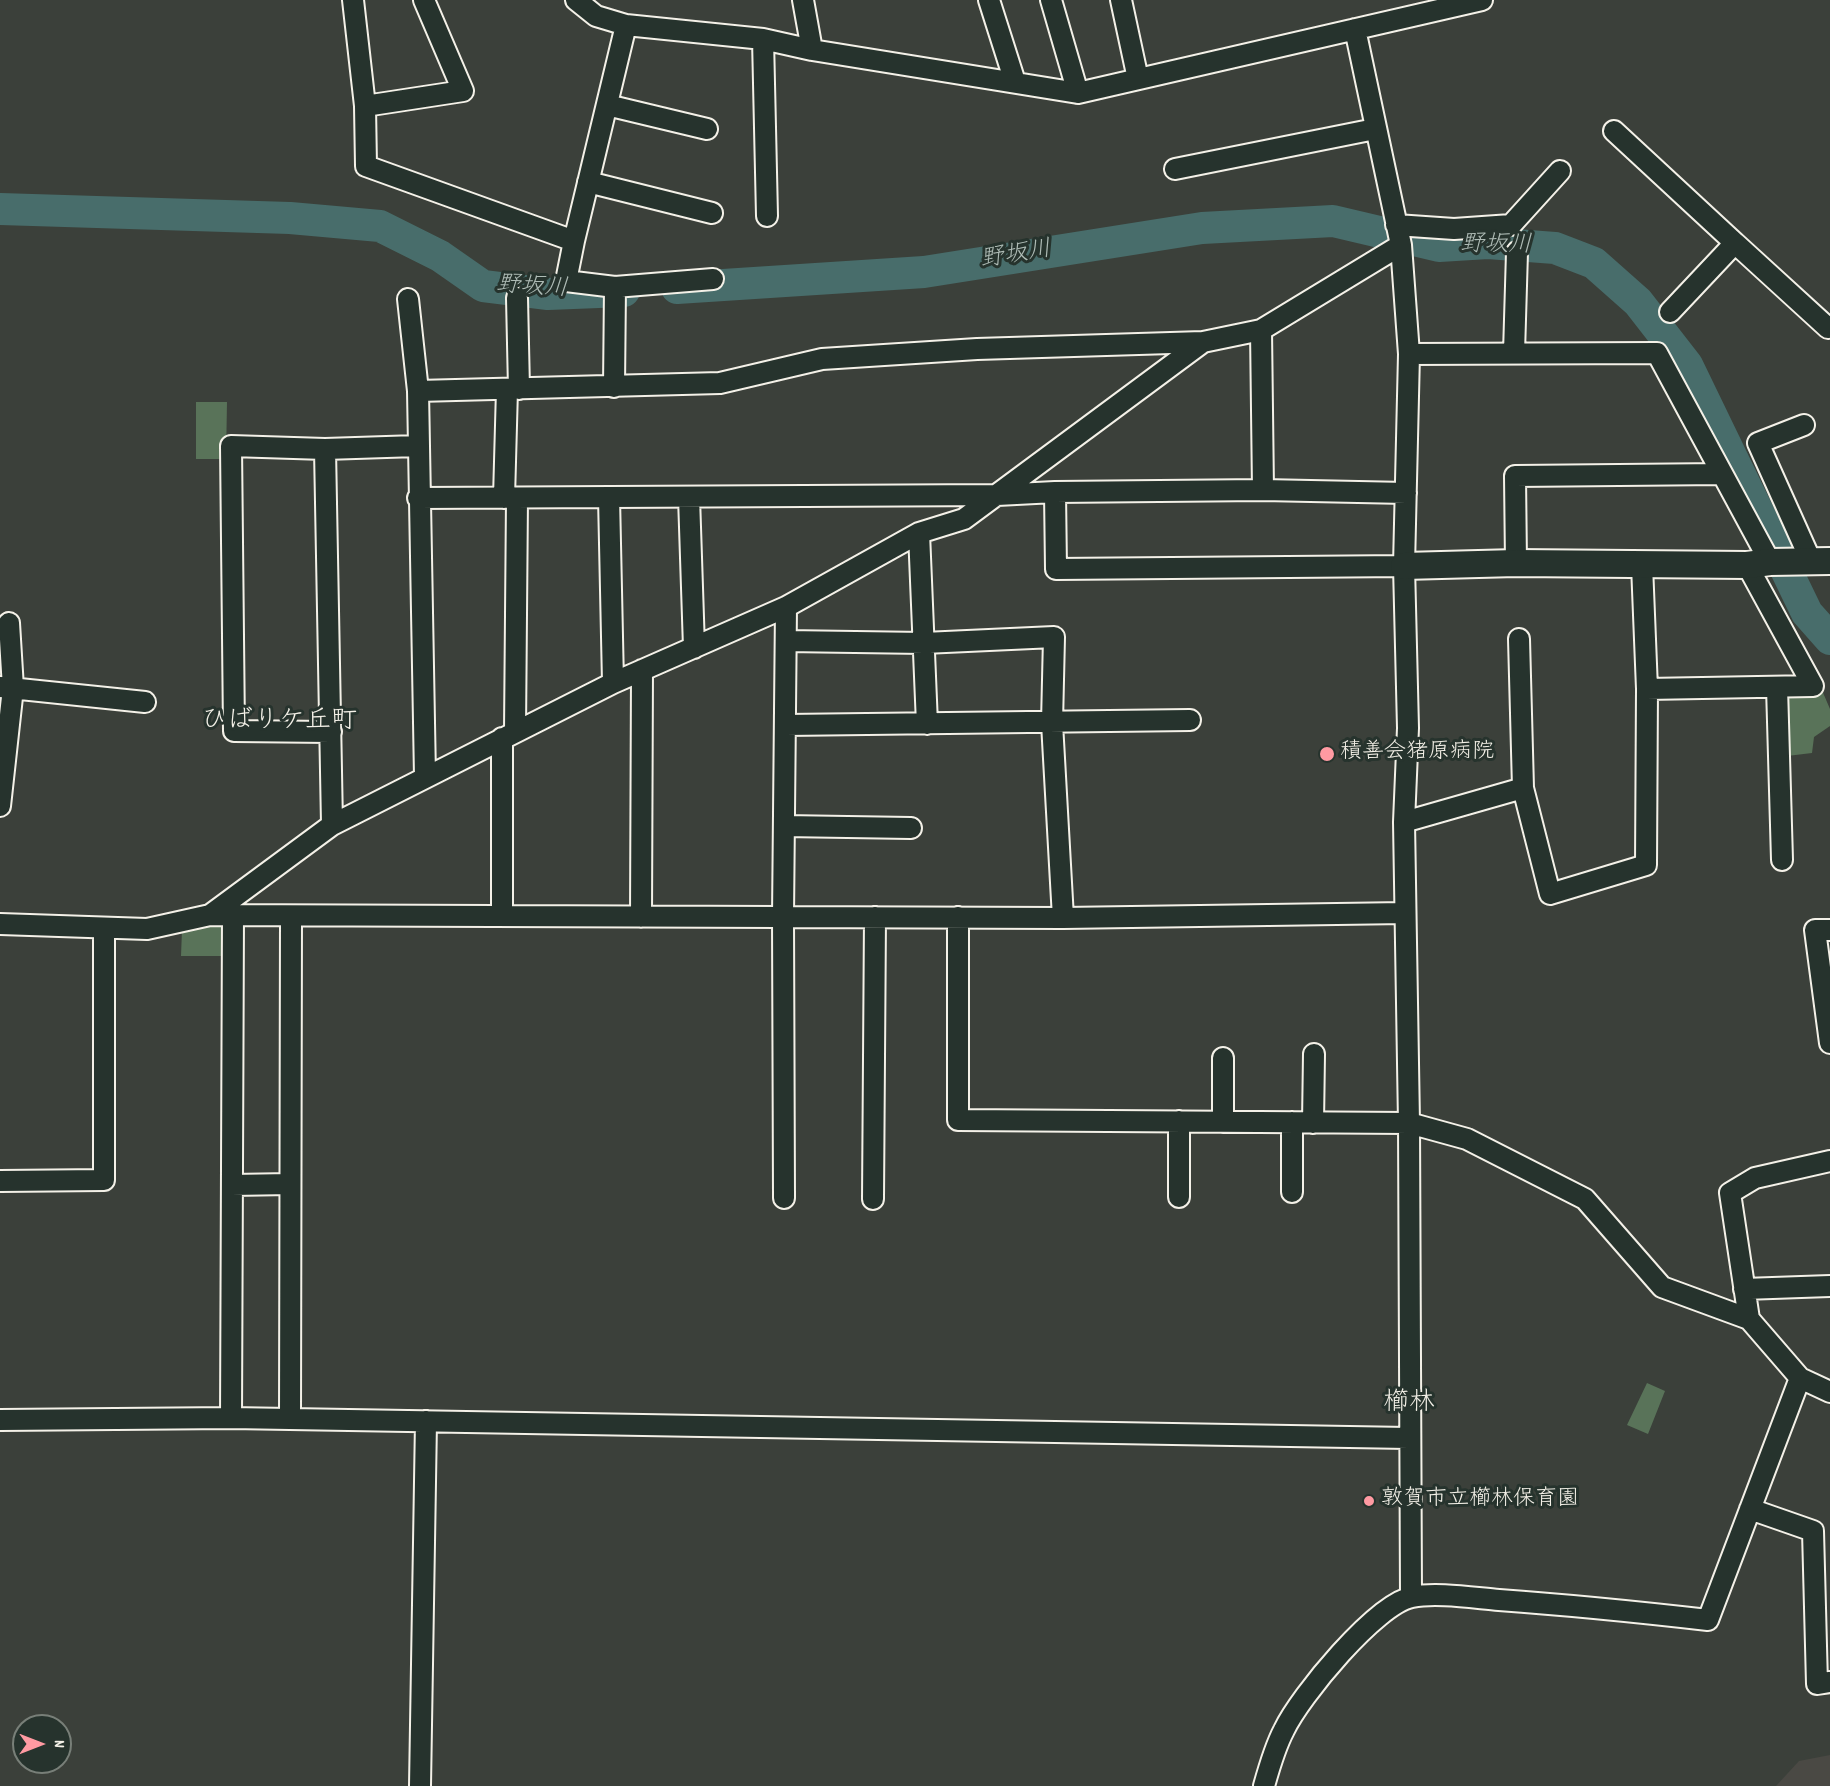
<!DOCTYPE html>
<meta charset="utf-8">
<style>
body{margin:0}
#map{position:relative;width:1830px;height:1786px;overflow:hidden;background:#3b403a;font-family:Dekko,sans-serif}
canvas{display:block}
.north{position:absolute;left:12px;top:1714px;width:60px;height:60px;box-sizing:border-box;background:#26332d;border:2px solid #787f78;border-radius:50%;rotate:90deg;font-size:16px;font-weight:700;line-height:24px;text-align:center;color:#f4f1e8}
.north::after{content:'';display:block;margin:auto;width:21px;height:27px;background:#ff9aa2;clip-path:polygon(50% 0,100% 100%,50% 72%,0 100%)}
</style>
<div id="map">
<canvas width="1830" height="1786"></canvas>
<div class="north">N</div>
</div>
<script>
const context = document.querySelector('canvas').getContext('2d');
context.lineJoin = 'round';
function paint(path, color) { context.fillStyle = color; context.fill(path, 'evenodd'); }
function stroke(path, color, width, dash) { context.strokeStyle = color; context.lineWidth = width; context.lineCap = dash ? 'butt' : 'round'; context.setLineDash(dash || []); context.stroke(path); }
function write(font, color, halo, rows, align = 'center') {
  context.font = font + ' Dekko,"Klee One",sans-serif'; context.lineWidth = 6; context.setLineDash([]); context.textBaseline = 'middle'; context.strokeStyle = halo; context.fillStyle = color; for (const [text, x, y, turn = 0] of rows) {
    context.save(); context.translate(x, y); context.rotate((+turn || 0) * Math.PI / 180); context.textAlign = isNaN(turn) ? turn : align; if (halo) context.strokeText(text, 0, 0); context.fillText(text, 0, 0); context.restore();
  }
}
paint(new Path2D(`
 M1830,1755V1786H1776L1799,1761Z`), '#4a4944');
paint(new Path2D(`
 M196,402H227L226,459H196Z
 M1821,688L1830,709V726L1814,737L1812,753L1787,756L1785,698L1792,689Z
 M207,921L223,924V956H181L182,930Z
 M1647,1383L1665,1391L1648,1434L1627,1425Z`), '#597359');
stroke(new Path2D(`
 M0,209L290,218L380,226L440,256L483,286L548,294L624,291
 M677,288L924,272L1202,228L1333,221L1439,246L1488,243L1555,248L1594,263L1638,302L1687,365L1807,613L1830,639`), '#486d6b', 32);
const minor = new Path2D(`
 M353,0L365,106L366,166L574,241L626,25
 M576,0L596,16L626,25L763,39L812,50L1078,93L1482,0
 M803,0L812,50
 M989,0L1015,82
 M1051,0L1078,93
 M1121,0L1138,79
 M1355,29L1401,245L1409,354L1404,566L1408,728L1404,822L1409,1123L1411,1597
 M763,39L767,216
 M607,105L707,129
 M365,106L463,91L424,0
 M1614,131L1735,243L1670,312
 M1175,169L1375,129
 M588,182L712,213
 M1396,225L1454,229L1511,225L1560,171
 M574,241L566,281L615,287L713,279
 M1735,243L1828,328L1830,326
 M517,298L519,389
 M408,299L418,391L425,777
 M1261,330L1263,490L1406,493
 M1514,353L1517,252
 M1409,354L1657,353L1770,562
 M614,387L615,287
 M418,391L720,383L822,359L977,349L1203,342L1261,330L1401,245
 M1804,425L1758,443L1811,561
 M325,449L332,825
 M1055,492L1263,490
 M609,497L613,683
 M689,497L694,648
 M418,498L997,495L1055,492L1056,569L1404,566
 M504,498L507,389
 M919,533L927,724
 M1516,563L1515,476L1722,474
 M1519,639L1523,788L1550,894L1646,865L1647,689L1642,565
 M786,641L924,643L1054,637L1052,723L1063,918
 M0,687L145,702
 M1777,687L1782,860
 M1647,689L1813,686L1747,565
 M786,725L1190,720
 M515,731L517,498
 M331,732L234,731L231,446L325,449L417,446
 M502,738V916
 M0,806L13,688L9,623
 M1404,822L1523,788
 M784,826L911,828
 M210,915L332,825L613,683L786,607L919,533L964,519L1203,342
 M641,917L642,670
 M958,917V1120L1409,1123L1467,1139L1585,1199L1662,1287L1749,1319L1800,1378L1830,1392
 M0,924L147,929L210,915L1063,918L1405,913
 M1830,930H1815L1830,1043
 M1223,1058V1122
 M1179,1121V1197
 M1292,1122V1192
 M1313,1123L1314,1054
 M0,1181L104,1180V928
 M232,1185L290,1184
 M784,1198L783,917L786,607
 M873,1199L875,917
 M1744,1289L1830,1286
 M1749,1319L1730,1193L1755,1178L1830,1161
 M231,1418L233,915
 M290,1419L291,916
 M0,1420L231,1418L1408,1438
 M1750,1509L1813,1531L1817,1684L1830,1682
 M420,1786L426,1421
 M1264,1786C1269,1768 1275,1747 1284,1730C1300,1696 1376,1604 1412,1597C1436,1592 1474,1598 1499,1600C1569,1605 1638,1612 1708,1620L1800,1378`);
const tertiary = new Path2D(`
 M1404,566L1516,563L1747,565L1770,562L1830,561`);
stroke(minor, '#f4f1e8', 24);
stroke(tertiary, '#f4f1e8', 30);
stroke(minor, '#26332d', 20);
stroke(tertiary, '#26332d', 26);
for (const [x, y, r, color] of [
 [1327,754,8,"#ff9aa2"],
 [1369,1501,6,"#ff9aa2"]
]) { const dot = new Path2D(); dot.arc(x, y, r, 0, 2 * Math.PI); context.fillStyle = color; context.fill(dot); stroke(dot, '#26332d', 2); }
write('22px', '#f4f1e8', '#26332d', [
 ["積善会猪原病院",1340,754],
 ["敦賀市立櫛林保育園",1381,1501]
], 'left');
write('italic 24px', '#afbcb6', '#26332d', [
 ["野坂川",1496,247,1],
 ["野坂川",1016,257,-9],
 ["野坂川",532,289,4]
]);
write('26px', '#f4f1e8', '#26332d', [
 ["ひばりケ丘町",279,723],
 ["櫛林",1409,1405]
]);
</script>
